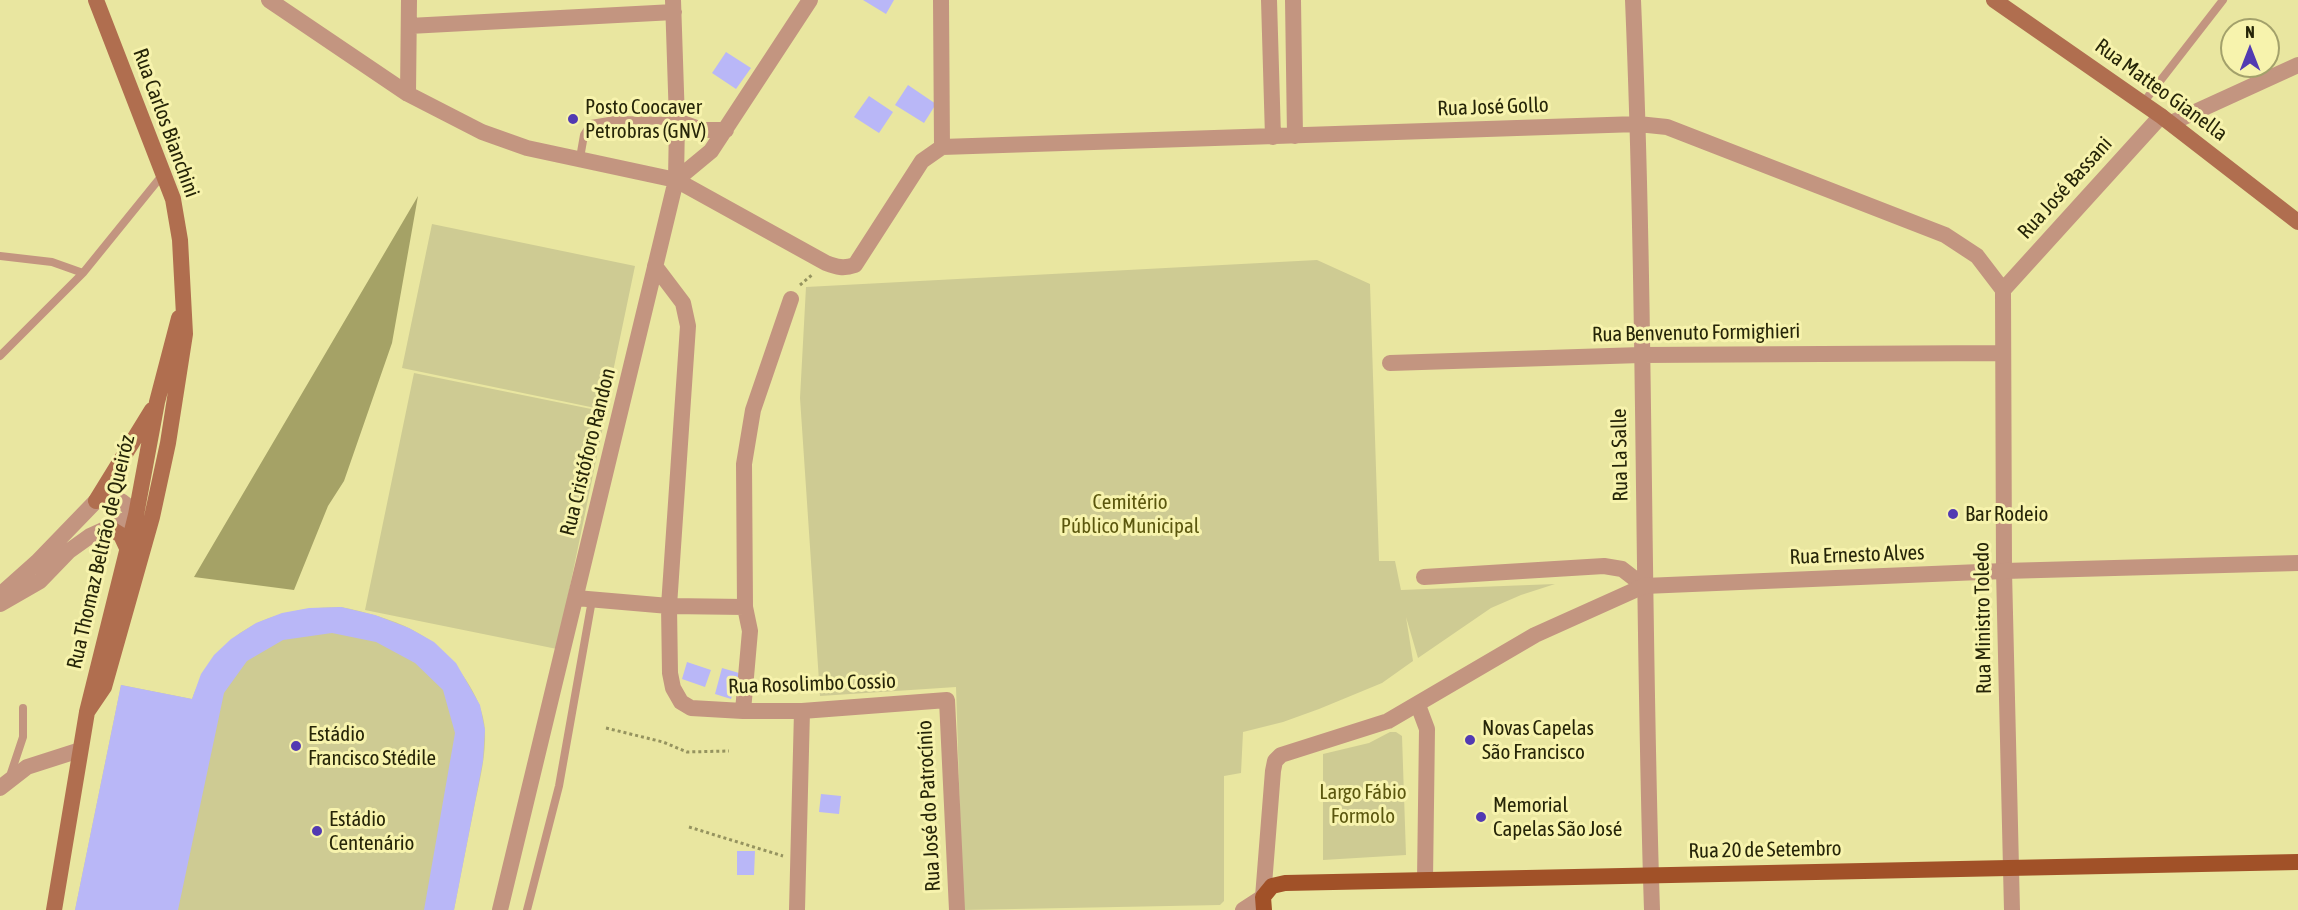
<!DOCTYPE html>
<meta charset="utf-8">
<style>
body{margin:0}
#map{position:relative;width:2298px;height:910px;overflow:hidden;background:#e9e6a0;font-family:"Asap Condensed",sans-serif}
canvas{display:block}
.north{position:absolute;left:2220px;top:18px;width:60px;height:60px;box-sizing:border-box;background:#f7f3ad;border:2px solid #a3a16b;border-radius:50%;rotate:0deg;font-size:16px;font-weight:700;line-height:24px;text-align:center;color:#262508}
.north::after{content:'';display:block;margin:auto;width:21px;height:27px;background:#523ab2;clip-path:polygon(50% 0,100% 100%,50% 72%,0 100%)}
</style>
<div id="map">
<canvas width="2298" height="910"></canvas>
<div class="north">N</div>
</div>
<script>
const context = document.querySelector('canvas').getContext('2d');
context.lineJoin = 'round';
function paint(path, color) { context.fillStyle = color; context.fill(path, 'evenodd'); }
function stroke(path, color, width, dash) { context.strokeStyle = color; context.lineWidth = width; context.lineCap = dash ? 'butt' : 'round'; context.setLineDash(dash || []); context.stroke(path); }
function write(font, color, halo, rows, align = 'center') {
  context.font = font + ' "Asap Condensed",sans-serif'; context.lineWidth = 6; context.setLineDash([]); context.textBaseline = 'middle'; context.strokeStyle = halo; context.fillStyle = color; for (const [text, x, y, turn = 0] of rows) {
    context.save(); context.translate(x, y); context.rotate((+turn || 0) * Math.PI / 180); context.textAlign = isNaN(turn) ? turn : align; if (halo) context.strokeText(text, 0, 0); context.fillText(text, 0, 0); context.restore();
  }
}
paint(new Path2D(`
 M432,224L635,266L605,410L402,368Z
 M1317,260L1370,284L1379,561H1395L1401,590L1555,584L1521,595L1491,608L1418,658L1406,617L1413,661L1382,683L1319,709L1283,722L1243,732L1241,773L1224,776V901L1220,905L963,910L956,687L820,696L800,398L806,287Z
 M414,373L606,412L557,649L365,610Z
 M341,607C393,618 437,632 466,680C476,695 484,712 485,731C486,755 480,779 475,803C468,838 461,874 454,910H75L121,685L192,699C219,629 269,608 341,607Z
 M1390,732H1396L1402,736L1406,855L1323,860V754L1369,743Z`), '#cecb93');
paint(new Path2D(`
 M418,196L392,343L344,481L328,506L294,590L194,577Z`), '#a5a266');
paint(new Path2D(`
 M863,0H894L886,14Z
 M726,52L751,68L736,89L712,73Z
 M908,85L936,104L924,123L895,105Z
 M869,96L893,112L879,133L854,117Z
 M341,607L375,615L409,628L434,642L456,663L480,705L485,730L483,761L454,910H424L455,733L443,690L415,663L376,642L332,633L283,640L247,661L224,693L178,910H75L121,685L192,699L201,674L214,655L231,639L256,623L282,613L309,608Z
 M687,662L711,670L705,687L682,679Z
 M722,668L739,673L731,699L715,694Z
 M821,794L841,796L839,814L819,812Z
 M737,851H755L754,875H737Z`), '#b9b7f7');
stroke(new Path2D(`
 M800,285L813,274
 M606,728L663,742L687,752L729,751
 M689,827L783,856`), '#95935f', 3, [3, 3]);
stroke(new Path2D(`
 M2143,103L2223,0
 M580,158L584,135L591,124L615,120L677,121
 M0,256L52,262L83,273
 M0,356L83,273L164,173
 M10,776L23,737V708
 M527,910L559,786L592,600`), '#c39580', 8);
stroke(new Path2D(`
 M269,0L408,94L482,132L527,148L676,180L826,263C837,267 843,269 855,265L922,161L942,147
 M941,0L942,147
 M1269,0L1273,137
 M1293,0L1295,136
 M1633,0C1646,303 1642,607 1652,910
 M409,26L674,12
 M408,94L409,0
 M677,121L702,130H726
 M2171,123L2298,65
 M942,147L1638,124L1667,127L1945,235L1977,256L2003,290
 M676,180L711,151L810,0
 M655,266L683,303L688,326L669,606L670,673L673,688L681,702L691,708L743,711H802L947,700L957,910
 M2003,290L2004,571L2012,910
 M2003,290L2161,116
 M1390,363L1641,355L2003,353
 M1424,577L1604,566L1622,569L1644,586
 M576,598L669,606L745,607
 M1418,705L1427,729L1425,880
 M743,711L750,631L745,607L744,464L753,410L791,299
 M0,788L27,767L80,750
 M500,910L676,180L677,121L673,0
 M797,910L802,711
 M1243,910L1263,897`), '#c39580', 16);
stroke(new Path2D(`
 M0,595L37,562L96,501C117,494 122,500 136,515L90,536L69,551L40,581L0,604
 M1263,897L1273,771L1275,761L1281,755L1388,721L1535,635L1644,586L2004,571L2298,563`), '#c39580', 16);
stroke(new Path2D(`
 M1994,0L2161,116L2298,222
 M96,501L152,410
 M108,527L121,535L128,550
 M87,712L104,687L152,517L168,443L185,334L180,240L173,199L96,0
 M54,910L87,712L136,515L157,402L179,318`), '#b06e4f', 16);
stroke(new Path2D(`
 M1264,910L1263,897L1272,886L1285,883L2298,862`), '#a15128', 16);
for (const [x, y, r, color] of [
 [573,119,6,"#523ab2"],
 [1953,514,6,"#523ab2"],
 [1470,740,6,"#523ab2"],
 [296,746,6,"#523ab2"],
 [1481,817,6,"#523ab2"],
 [317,831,6,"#523ab2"]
]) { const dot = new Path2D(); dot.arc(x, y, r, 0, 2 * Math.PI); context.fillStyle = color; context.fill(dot); stroke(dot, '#f7f3ad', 2); }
write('21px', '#262508', '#f7f3ad', [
 ["Rua Matteo Gianella",2161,90,36],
 ["Rua José Gollo",1493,107,-2],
 ["Rua Carlos Bianchini",166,123,70],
 ["Rua José Bassani",2065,188,-48],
 ["Rua Benvenuto Formighieri",1696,333,-1],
 ["Rua Cristóforo Randon",588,452,-76],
 ["Rua La Salle",1620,455,-91],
 ["Rua Thomaz Beltrão de Queiróz",101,552,-77],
 ["Rua Ernesto Alves",1857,555,-2],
 ["Rua Ministro Toledo",1983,618,-91],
 ["Rua Rosolimbo Cossio",812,684,-2],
 ["Rua José do Patrocínio",929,806,-93],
 ["Rua 20 de Setembro",1765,850,-1]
]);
write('21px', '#262508', '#f7f3ad', [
 ["Posto Coocaver",585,107],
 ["Petrobras (GNV)",585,131],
 ["Bar Rodeio",1965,514],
 ["Novas Capelas",1482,728],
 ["São Francisco",1482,752],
 ["Estádio",308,734],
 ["Francisco Stédile",308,758],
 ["Memorial",1493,805],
 ["Capelas São José",1493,829],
 ["Estádio",329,819],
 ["Centenário",329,843]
], 'left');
write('21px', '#5b570e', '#f7f3ad', [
 ["Cemitério",1130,502],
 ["Público Municipal",1130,526],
 ["Largo Fábio",1363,792],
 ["Formolo",1363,816]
]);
</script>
